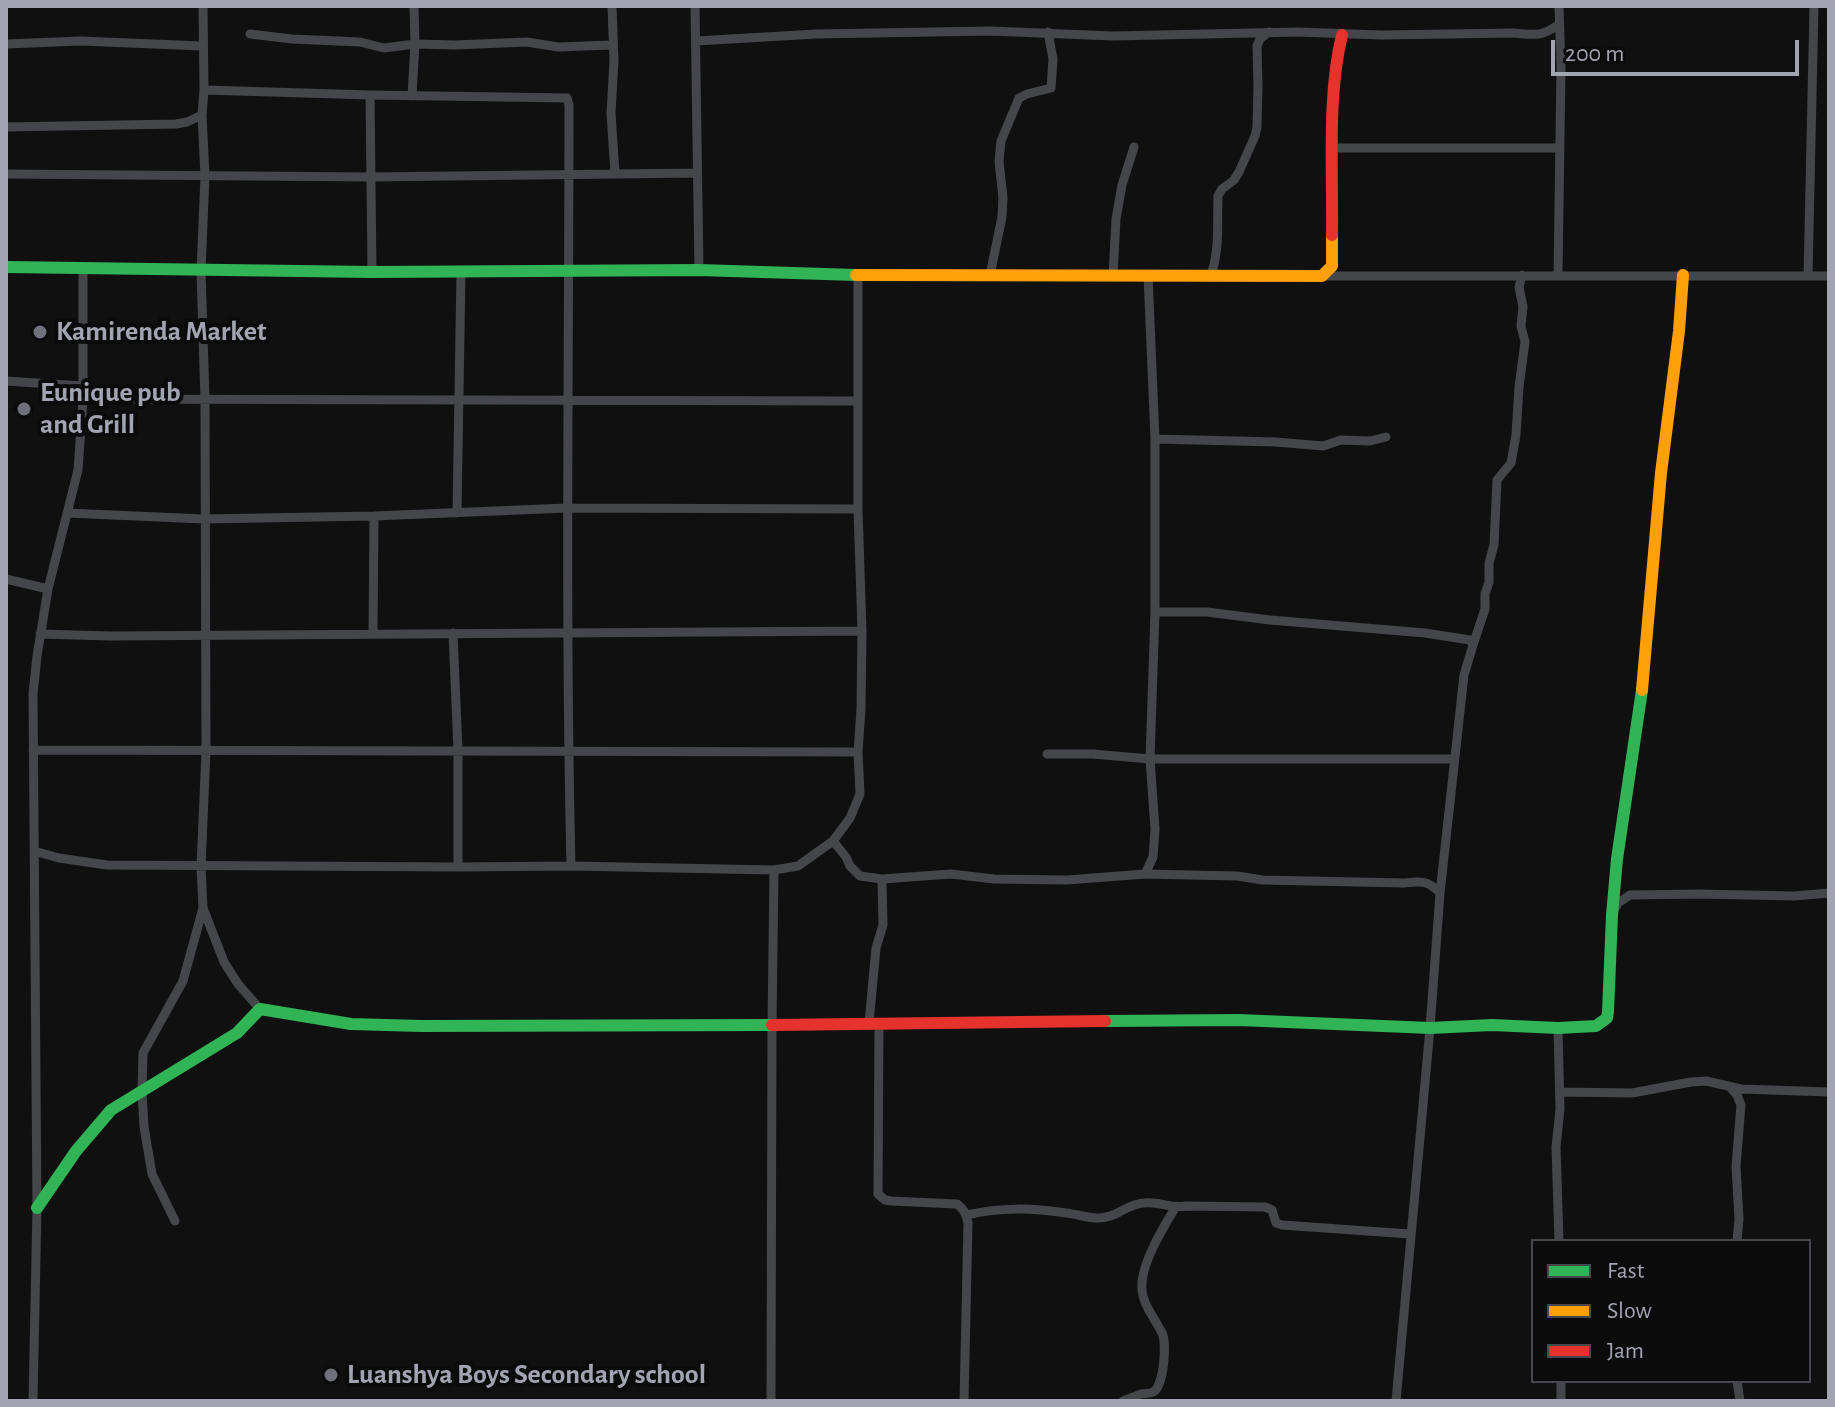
<!DOCTYPE html>
<style>
body{margin:0}
#map{position:relative;width:1835px;height:1407px;overflow:hidden;background:#101011;font-family:"Alegreya Sans",sans-serif}
canvas{display:block}
.frame{position:absolute;inset:0;border:8px solid #a2a4b1;pointer-events:none}
.legend{position:absolute;left:1531px;top:1239px;width:280px;height:144px;box-sizing:border-box;background:#0b0b0c;border:2px solid #47484e;margin:0;padding:10px 14px;list-style:none;font-size:24px;color:#a2a4b1}
.legend li{display:flex;align-items:center;gap:16px;height:40px}
.legend b{width:40px;border:2px solid #47484e}
.scale{position:absolute;left:1551px;top:40px;width:248px;height:36px;box-sizing:border-box;border:4px solid #a2a4b1;border-top:0;padding-left:10px;font-size:24px;line-height:28px;white-space:nowrap;color:#a2a4b1;-webkit-text-stroke:6px #0b0b0c;paint-order:stroke}
</style>
<div id="map">
<canvas width="1835" height="1407"></canvas>
<div class="frame"></div>
<ul class="legend">
<li><b style="height:10px;background:#30b455"></b>Fast</li>
<li><b style="height:10px;background:#ff9f0a"></b>Slow</li>
<li><b style="height:10px;background:#e5322d"></b>Jam</li>
</ul>
<div class="scale">200 m</div>
</div>
<script>
const context = document.querySelector('canvas').getContext('2d');
context.lineJoin = 'round';
function stroke(path, color, width, dash) { context.strokeStyle = color; context.lineWidth = width; context.lineCap = dash ? 'butt' : 'round'; context.setLineDash(dash || []); context.stroke(path); }
function write(font, color, halo, rows, align = 'center') {
  context.font = font + ' "Alegreya Sans",sans-serif'; context.lineWidth = 8; context.setLineDash([]); context.textBaseline = 'middle'; context.strokeStyle = halo; context.fillStyle = color; for (const [text, x, y, turn = 0] of rows) {
    context.save(); context.translate(x, y); context.rotate((+turn || 0) * Math.PI / 180); context.textAlign = isNaN(turn) ? turn : align; if (halo) context.strokeText(text, 0, 0); context.fillText(text, 0, 0); context.restore();
  }
}
stroke(new Path2D(`
 M203,6L204,90L202,115L205,176L201,271L205,400L206,751L201,867L203,908L224,962L238,984L260,1009
 M612,6L614,61L611,113L615,174
 M695,6L699,270
 M250,34L292,39L360,42L384,48L415,44L455,45L527,42L558,47L612,45
 M696,41L816,34L990,31L1113,36L1297,32L1382,35L1514,33C1535,35 1542,37 1559,24
 M6,44L81,41L202,46
 M204,90L370,95L567,98L569,105C569,359 565,612 571,866
 M370,95L372,272
 M412,96L415,44L414,6
 M6,127L176,124L187,122L202,115
 M1334,148H1559
 M6,174L371,177L697,173
 M990,275L1002,217L1003,198L999,161L1001,141L1019,98L1027,94L1051,88L1053,59L1048,32
 M1211,275C1220,249 1217,222 1218,196L1222,189L1234,180L1239,172L1255,136L1257,127L1258,85L1257,46L1260,39L1269,32
 M1558,275L1561,68L1559,6
 M1113,276L1116,219L1122,185L1134,147
 M1322,276H1829
 M1808,276L1814,6
 M6,381L82,386
 M83,399L858,401
 M1155,439L1276,442L1323,446L1341,440L1370,441L1386,437
 M67,513L204,519L374,516L567,508L858,509
 M457,513L461,272
 M6,579L48,589
 M1155,612H1207L1270,620L1425,633L1470,640L1473,645L1464,675L1440,893L1430,1028L1396,1401
 M373,633L374,516
 M453,633L458,750V867
 M40,634L110,636L862,631
 M1473,645L1485,609V594L1489,582V563L1494,545L1497,480L1511,463L1516,435L1519,387L1525,342L1521,326L1523,307L1519,287L1522,275
 M33,750L858,752
 M1047,754H1093L1150,759H1453
 M833,841L846,857L850,866L860,876L882,879L951,874L994,879L1067,880L1145,874L1237,876L1263,880L1404,883C1421,881 1427,880 1440,893
 M34,851L59,858L107,865L458,867L571,866L774,870L798,866L833,841L850,818L860,794L858,752L861,709L862,631L858,509V275
 M1145,874L1153,857L1155,829L1150,759L1155,612V439L1148,275
 M1613,912L1618,903L1630,895L1699,894L1794,896L1829,893
 M869,1023L876,948L883,925L882,879
 M879,1023L878,1194L885,1200L891,1201L957,1204C964,1209 966,1214 968,1223L964,1401
 M1558,1028L1560,1109L1556,1147L1559,1241
 M1729,1086L1737,1095L1741,1105L1736,1166L1739,1219L1737,1241
 M1560,1092L1632,1093L1691,1082L1706,1081L1741,1089L1829,1092
 M967,1215C1001,1207 1032,1208 1066,1213C1077,1214 1087,1218 1097,1218C1115,1219 1126,1204 1144,1203C1159,1201 1170,1209 1187,1206L1265,1207L1272,1210L1276,1223L1282,1225L1410,1234
 M175,1221L152,1174L144,1127L142,1092L143,1053L183,981L203,908
 M1737,1381L1740,1401
 M33,1401L37,1208L33,694L37,656L48,589L78,470L83,399V270
 M771,1401L772,1025L774,870
 M1123,1401C1129,1399 1135,1396 1141,1394C1145,1393 1149,1394 1153,1392C1164,1387 1167,1343 1162,1333C1154,1316 1140,1303 1142,1282C1144,1259 1163,1228 1175,1208
 M1561,1401V1381`), '#454649', 9);
stroke(new Path2D(`
 M6,267L372,272L699,270L856,275
 M1105,1021L1239,1020L1430,1028L1492,1025L1558,1028L1596,1026L1607,1018L1608,1012L1612,915L1617,859L1642,690
 M37,1208L76,1151L111,1110L237,1033L260,1009L351,1024L421,1026L772,1025`), '#30b455', 12);
stroke(new Path2D(`
 M856,275L1322,276L1332,266V235
 M1642,690L1661,473L1679,331L1683,275`), '#ff9f0a', 12);
stroke(new Path2D(`
 M1332,235C1333,171 1327,96 1342,35
 M772,1025L1105,1021`), '#e5322d', 12);
for (const [x, y, r, color] of [
 [40,332,8,"#6f7079"],
 [24,409,8,"#6f7079"],
 [331,1375,8,"#6f7079"]
]) { const dot = new Path2D(); dot.arc(x, y, r, 0, 2 * Math.PI); context.fillStyle = color; context.fill(dot); stroke(dot, '#0b0b0c', 3); }
write('bold 28px', '#a2a4b1', '#0b0b0c', [
 ["Kamirenda Market",56,332],
 ["Eunique pub",40,393],
 ["and Grill",40,425],
 ["Luanshya Boys Secondary school",347,1375]
], 'left');
</script>
